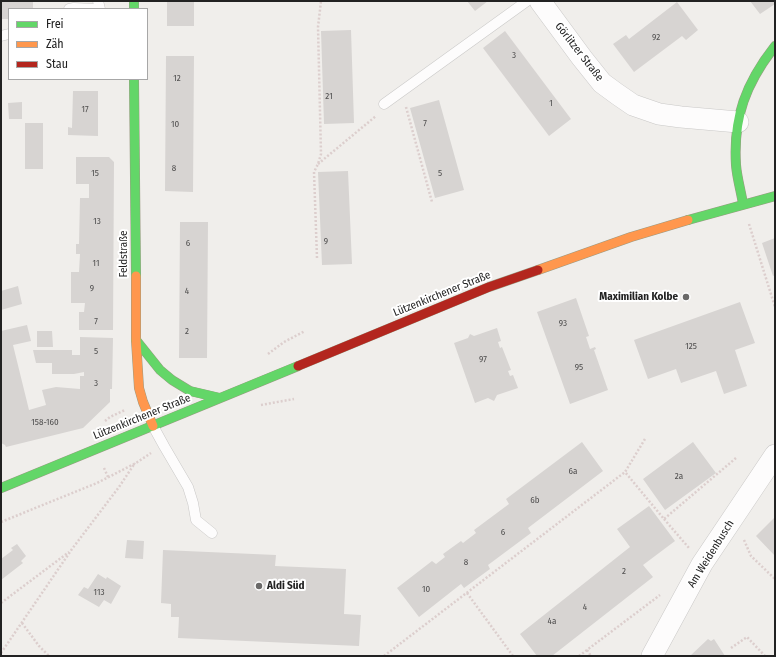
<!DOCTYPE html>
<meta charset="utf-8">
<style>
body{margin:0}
#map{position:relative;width:776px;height:657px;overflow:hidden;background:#f0eeeb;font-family:"Fira Sans Condensed",sans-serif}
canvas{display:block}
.frame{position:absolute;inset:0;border:2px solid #222;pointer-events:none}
.legend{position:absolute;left:8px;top:8px;width:140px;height:72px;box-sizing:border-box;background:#fff;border:1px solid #a7a7a7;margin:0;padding:5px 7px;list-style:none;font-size:12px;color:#222}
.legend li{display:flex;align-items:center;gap:8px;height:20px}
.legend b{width:20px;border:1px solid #a7a7a7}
</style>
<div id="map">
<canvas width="776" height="657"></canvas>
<div class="frame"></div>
<ul class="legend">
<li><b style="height:5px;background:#63d668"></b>Frei</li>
<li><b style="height:5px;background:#ff974d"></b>Zäh</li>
<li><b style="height:5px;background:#b3261e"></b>Stau</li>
</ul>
</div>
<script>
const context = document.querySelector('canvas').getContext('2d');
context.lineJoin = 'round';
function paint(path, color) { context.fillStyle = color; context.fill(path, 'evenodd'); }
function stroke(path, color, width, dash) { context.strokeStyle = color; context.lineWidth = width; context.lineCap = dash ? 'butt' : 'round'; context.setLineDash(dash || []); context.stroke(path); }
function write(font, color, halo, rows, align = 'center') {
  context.font = font + ' "Fira Sans Condensed",sans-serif'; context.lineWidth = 4; context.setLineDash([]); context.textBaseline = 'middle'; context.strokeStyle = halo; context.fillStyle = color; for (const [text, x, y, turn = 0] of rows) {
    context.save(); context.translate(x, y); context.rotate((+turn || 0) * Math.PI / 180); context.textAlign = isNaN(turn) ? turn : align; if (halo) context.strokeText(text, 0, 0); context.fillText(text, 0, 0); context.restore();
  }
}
paint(new Path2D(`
 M1,1H33V9H9V19H1Z
 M167,1H194V26H167Z
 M467,1H488L475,11Z
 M750,1H775V4L760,14Z
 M677,2L698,30L686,40L682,36L634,72L613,44L626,35L629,39Z
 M351,30L354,123L324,124L321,31Z
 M505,31L571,119L549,136L483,48Z
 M166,56H194L193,192L165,191Z
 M73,91H98V136L68,135V127L72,128Z
 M439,100L464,190L435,198L410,108Z
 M22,102V119H9L8,103Z
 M25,123H43V169H25Z
 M76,157H109L114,162L113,330H79V312H84L85,303H71V272H79L80,254H76V244H79L80,198H89V184H76Z
 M348,171L352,264L322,265L318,172Z
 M180,222H208L207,358H179Z
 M775,238V275L773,276L762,243Z
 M18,286L22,304L1,310V291Z
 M576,298L589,336L586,337L590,349L595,347L596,349L594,350L608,390L570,404L537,312Z
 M740,302L755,343L735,350L747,386L724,394L716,371L681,383L676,369L648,379L634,340Z
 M27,325L31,341L13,345L29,410L46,405L42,390L56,387L80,389V376H84V372L74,374H52V363H36L33,350H72V355H80V337L113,338L112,389H110V402L83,428L6,447L5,445L1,443V345H2L1,340V331Z
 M497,328L501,341L498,342L500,348L502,347L511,370L508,371L510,376L513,375L518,388L497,395L494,401L488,398L475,403L454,343L468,338L470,334L474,336Z
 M37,331H52L53,347H37Z
 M582,442L603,471L528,528L531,533L488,565L490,569L464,588L461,584L419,617L397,588L432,561L436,564L445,557L443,554L461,541L463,543L476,533L474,530L509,504L506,499Z
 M693,442L716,473L665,510L643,479Z
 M649,506L675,541L643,565L653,577L552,656H537L520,634L630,547L617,529Z
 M775,517V556L756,536Z
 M127,540L144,541L143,559L125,558Z
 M17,544L26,556L21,561L23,563L1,580V559L13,550L11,548Z
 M163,550L276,555L275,566L346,569L344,614L361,615L359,646L178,638L179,617H171V604L161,603Z
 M98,574L106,579L107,577L121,586L111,604L104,600L99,607L78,595L84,587L88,589Z
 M708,639L711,641L714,639L725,656H690Z`), '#d7d4d2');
const lane = new Path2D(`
 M98,1L100,9
 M69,9L74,8L93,9
 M1,36L9,34
 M384,104L527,1
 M153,426L164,446L188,487L193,503L196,520L212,533`);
const street = new Path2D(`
 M540,1L582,58L602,83L617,94L633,105L659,114L681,117L738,122
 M652,656L702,564L775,455`);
const fast = new Path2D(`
 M134,1V9
 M134,79L136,276
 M743,204C741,191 737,178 736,165C733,117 746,83 775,46
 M688,220L775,196
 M136,340L160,370L172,380L190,391L220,398
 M1,488L298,366`);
const slow = new Path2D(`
 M538,270L631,237L688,220
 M136,276V340L139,388L143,402L153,426`);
const jam = new Path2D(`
 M298,366L489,287L538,270`);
stroke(lane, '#c9c8c7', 11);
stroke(street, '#c9c8c7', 22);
stroke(fast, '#999a82', 10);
stroke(slow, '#999a82', 10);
stroke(jam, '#999a82', 10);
stroke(new Path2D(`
 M406,107L432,202
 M318,164L376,116
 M749,224L775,307
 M317,258L314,172L318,164L321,154L318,27L321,1
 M268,354L284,342L305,331
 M261,405L294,399
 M105,421L110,417L125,410
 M645,439L625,472L664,519L736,458
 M104,468L108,477
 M664,519L689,548
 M1,522L97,483L136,463L151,453
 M744,540L751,556L775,579
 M467,593L513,656
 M1,603L69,552
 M22,623L39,646L49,656
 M731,648L747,637L765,656
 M587,650L591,656
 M1,653L72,549L119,487L135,463
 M384,656L625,472
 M579,656L660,595`), '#dccecd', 2.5, [2, 2]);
stroke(lane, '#fdfcfc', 10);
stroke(street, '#fdfcfc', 21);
stroke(fast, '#63d668', 9);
stroke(slow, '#ff974d', 9);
stroke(jam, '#b3261e', 9);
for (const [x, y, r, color] of [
 [686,297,4,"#6a6968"],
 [259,586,4,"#6a6968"]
]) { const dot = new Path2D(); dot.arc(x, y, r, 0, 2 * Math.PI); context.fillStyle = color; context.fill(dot); stroke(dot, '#fff', 1.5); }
write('9px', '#4f4e4e', null, [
 ["92",656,37],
 ["3",514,55],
 ["12",177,78],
 ["21",329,96],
 ["1",551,103],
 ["17",85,109],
 ["7",425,123],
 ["10",175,124],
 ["8",174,168],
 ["15",95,173],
 ["5",440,173],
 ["13",97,221],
 ["9",326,241],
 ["6",188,243],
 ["11",96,263],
 ["9",92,288],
 ["4",187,291],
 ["7",96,321],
 ["93",563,323],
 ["2",187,331],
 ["125",691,346],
 ["5",96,351],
 ["97",483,359],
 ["95",579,367],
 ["3",96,383],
 ["158-160",45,422],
 ["6a",573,471],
 ["2a",679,476],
 ["6b",535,500],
 ["6",503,532],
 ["8",466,562],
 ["2",624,571],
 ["10",426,589],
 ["113",99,592],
 ["4",585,607],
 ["4a",552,621]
]);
write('11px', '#222', '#fff', [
 ["Görlitzer Straße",579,52,52],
 ["Feldstraße",124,254,-90],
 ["Lützenkirchener Straße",442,294,-22],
 ["Lützenkirchener Straße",142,417,-22],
 ["Am Weidenbusch",711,554,-58]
]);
write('bold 11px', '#222', '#fff', [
 ["Maximilian Kolbe",678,297],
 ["Aldi Süd",267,586,"left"]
], 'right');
</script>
